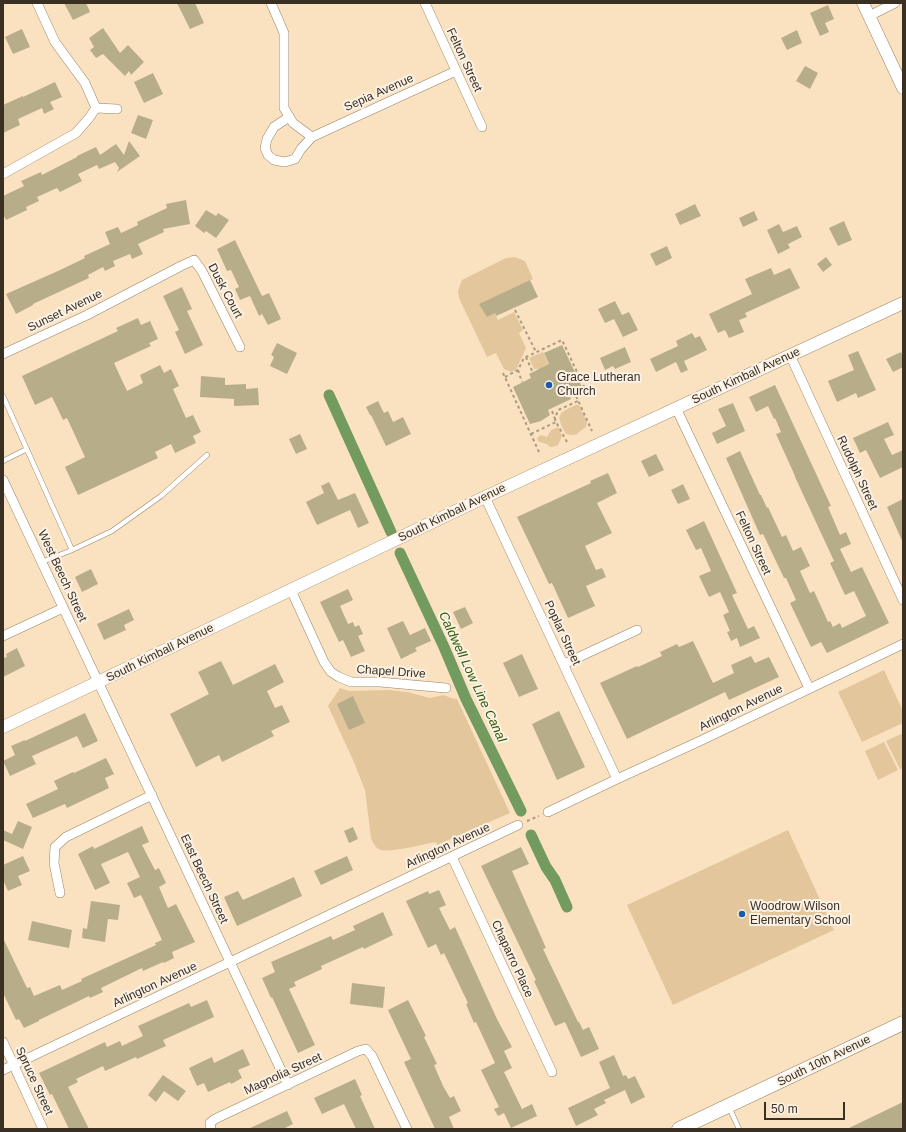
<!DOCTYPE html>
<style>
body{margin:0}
#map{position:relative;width:906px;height:1132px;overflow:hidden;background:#fae2c1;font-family:Helvetica,sans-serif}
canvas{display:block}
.frame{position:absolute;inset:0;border:4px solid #392f23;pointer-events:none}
.scale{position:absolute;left:764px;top:1102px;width:81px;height:18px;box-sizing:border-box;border:2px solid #392f23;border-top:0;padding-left:5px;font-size:12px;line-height:14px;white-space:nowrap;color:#392f23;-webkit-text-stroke:3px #fbf1e4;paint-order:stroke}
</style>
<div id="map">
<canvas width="906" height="1132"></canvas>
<div class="frame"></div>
<div class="scale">50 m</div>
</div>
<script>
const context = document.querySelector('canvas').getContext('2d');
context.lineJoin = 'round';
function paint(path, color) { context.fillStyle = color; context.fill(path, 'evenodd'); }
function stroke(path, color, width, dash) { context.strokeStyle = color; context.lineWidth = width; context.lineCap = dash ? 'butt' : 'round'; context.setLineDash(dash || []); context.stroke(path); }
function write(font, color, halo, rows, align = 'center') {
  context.font = font + ' Helvetica,sans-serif'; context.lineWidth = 4; context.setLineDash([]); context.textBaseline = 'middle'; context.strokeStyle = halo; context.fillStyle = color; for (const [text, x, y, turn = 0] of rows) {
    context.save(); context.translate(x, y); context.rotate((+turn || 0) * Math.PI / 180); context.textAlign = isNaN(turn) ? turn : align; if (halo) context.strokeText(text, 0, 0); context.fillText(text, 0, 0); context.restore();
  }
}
paint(new Path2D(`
 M515,257L525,261L533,279L488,300L498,320L514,312L523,330L519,333L526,348L516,370L511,372L504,369L496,353L487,357L459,298L458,291L462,280L506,258Z
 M543,352L549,365L539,372L538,369H534L529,358Z
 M576,405H579L587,422L586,427C575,433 580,437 566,434C556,415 556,414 576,405Z
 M558,427L562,436L558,445L552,447H550L547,444L539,442L537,439L538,437L541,435L547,437L551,430Z
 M884,670L903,711V723L862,742L838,692Z
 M340,688L349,691L389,690L407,692L430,698L444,695L451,698L457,699L510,813L437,845L436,842C425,844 389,853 381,850C376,849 373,843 371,838L365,790L353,760L328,706Z
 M903,733V768L900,769L886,741Z
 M884,742L898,770L878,780L865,751Z
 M788,830L834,930L673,1005L627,905Z`), '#e4c69d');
stroke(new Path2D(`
 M329,395L391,532
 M400,553L444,647L466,699L521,811
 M531,835L546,867L555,880L567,907`), '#739a5f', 11);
paint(new Path2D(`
 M64,3H86L90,12L73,20Z
 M177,3H195L204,23L190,29Z
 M828,5L834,19L825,23L829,32L820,36L810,13Z
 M103,28L120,53L128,45L144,62L131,75L129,71L125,76L103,54L96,58L90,50L94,47L89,38Z
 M22,29L30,47L13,54L5,37Z
 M797,30L802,43L787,50L781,38Z
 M805,66L818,73L810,89L796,81Z
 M153,73L163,94L144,103L134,82Z
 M55,82L62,97L50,102L54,109L44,114L42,108L18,119L20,125L3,133V105L23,96V97Z
 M138,115L153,120L146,139L131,133Z
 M129,141L140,156L117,172L119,168L115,162L99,169L97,165L78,174L82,181L60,192L57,188L37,197L39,201L26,207L27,210L6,220L3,214V196L24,186L21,181L41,172L42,175L77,157V156L96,147L100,155L116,144L124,155Z
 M186,200L190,224L163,229L164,232L138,244L143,254L132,259L130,254L113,261L115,266L105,271L103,267L88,275L89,278L33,304V305L16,314L6,294L58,271L85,258L84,256L110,244L105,232L118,227L121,233L138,225L137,222L167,208L166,204Z
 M695,204L701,216L680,225L675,214Z
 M206,210L216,216L218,213L229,220L216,238L206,231L204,233L195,226Z
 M754,211L758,220L743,227L739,218Z
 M844,221L852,240L838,246L829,228Z
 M779,224L783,232L797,226L802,237L788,244L790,248L778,254L767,230Z
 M235,240L262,296L269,293L281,319L268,325L262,314L259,316L250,296L240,300L235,289L239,287L231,270L227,271L217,249Z
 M667,246L672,258L656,266L650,254Z
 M826,257L832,265L823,272L817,264Z
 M771,268L774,275L790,268L800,288L745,313L747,317L739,320L744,332L729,338L725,330L718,333L709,314L752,294L745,279Z
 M530,280L538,297L496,316L495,313L487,317L479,304Z
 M182,287L192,309L187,311L203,345L185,354L175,332L179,330L163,296Z
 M615,301L622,315L629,312L638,330L623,337L614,319L605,323L598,309Z
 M138,318L141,325L150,321L158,339L149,343L151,346L114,363L127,391L143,383L140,375L160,365L164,373L171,369L179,386L173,389L186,418L193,415L201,432L193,436L196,443L175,453L171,444L155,452L158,458L78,495L65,467L85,457L67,418L63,420L52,397L35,405L22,376L118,331L116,328Z
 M692,333L695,338L700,336L707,350L684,361L688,370L681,373L676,362L656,372L650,359L678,346L676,341Z
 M277,343L297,353L287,374L270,366L274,357L271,355Z
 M562,345L583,389L570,396L571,399L548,410L550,415L541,421L530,424L513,387L531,378L529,374L549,364L544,353Z
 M625,347L631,362L615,369L613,366L605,370L600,358Z
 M858,351L876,390L858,398L856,393L837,402L828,381L854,370L848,355Z
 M901,352L903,357V367L893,372L886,359Z
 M201,376L225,378V385L246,384V389L258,388L259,405L234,406V399L200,397Z
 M775,385L831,506L828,507L840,535L846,532L851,544L840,549L851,572L862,567L889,623L827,653L821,642L811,647L790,603L796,600L786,578H784L763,534L760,535L726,458L740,451L760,495H761L767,508L768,507L782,537L786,535L793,551L801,547L810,566L800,571L810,593L814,591L828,622L830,621L833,627L840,623L842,628L866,616L854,591L845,595L830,563L834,561L795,477V476L776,434L781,432L775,418L774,419L768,406L756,412L749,397Z
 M378,401L384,413L388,411L393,422L403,417L411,434L386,446L371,415H370L366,407Z
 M733,403L745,431L717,444L712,433L726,426L718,409Z
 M888,422L894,435L884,439L892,455L903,450V467L880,478L866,450L860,453L853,438Z
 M300,434L307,449L296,454L289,439Z
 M656,454L664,470L649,477L641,461Z
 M608,473L617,493L597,503L612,533L585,546L596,570L602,568L606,577L586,586L595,606L568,618L552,583L549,584L517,517L591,483L590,481Z
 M329,482L338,500L355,493L369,523L358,528L350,510L317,525L306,502L324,493L321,486Z
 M683,484L690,499L678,504L671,490Z
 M903,499V543L887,507Z
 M704,521L737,593L732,595L748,629L754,626L760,638L740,647L737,638L731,641L727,632L730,631L723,615L729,612L720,592L709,597L699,576L711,571L701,548L696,550L686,530Z
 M91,569L98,584L82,592L75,577Z
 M348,589L353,600L340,606L348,624L353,622L355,627L359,625L363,634L358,636L365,651L351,657L343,640L339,642L320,602Z
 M465,607L473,623L461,629L453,612Z
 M129,609L134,620L124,625L126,630L104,640L97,624Z
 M403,621L410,635L425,628L431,641L415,648L417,651L401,659L387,628Z
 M693,641L713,683L734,673L731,665L751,656L755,663L769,657L779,677L729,700L725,692L627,739L600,683L637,666L638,667L662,656L660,652L677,644L679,647Z
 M17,648L25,666L3,677V658L7,657L6,654Z
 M522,654L538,689L519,697L503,663Z
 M221,661L233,685L275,664L284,682L267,691L275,708L282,705L290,722L271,731L274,736L222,762L219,755L196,767L170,714L209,694L198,672Z
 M353,696L365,723L349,730L337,704Z
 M559,711L585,767L557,780L532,724Z
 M85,713L98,741L83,748L77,736L32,756L36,764L10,776L3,761L15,755L11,746L25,740V741Z
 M106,758L114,774L105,778L109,788L67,808L65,804L33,818L26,804L58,789L54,781L73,772L74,773Z
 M18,821L32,827L23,849L3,840V830L12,834Z
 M142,826L149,842L142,845L155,870L159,868L166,883L159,887L168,908L176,904L195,942L172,952L174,958L164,963L163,962L143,971L142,968L101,988L103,992L90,998L89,996L39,1020V1021L24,1028L19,1019L16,1020L3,993V938L27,988L30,987L34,996L60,985L62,990L82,981L81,979L156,945L155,943L162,940L141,895L134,898L127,883L140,877L128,852L101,864L110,883L95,890L78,854L93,846L94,849Z
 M353,827L358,839L349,843L344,831Z
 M521,847L529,864L512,871L546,948L543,949L578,1022H579L583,1030L589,1027L599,1049L581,1057L565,1022L555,1026L534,981L536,980L481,866Z
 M23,856L30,871L18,876L22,885L8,891L3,880V865Z
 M347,856L353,870L321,885L314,871Z
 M294,877L302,896L237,926L224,897L238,891L243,900Z
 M439,890L446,905L439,908L450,930L455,927L497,1019L512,1047L504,1051L512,1068L504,1072L522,1109L532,1104L537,1116L511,1128L504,1113L498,1116L494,1109L499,1107L481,1070L495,1063L476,1022L474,1023L466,1004L468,1003L444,953L441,955L436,944L428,948L406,901L428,891L429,894Z
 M91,901L120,905L118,920L108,919L105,942L82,938L83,928L87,929Z
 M383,912L393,935L364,949L363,947L321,966L322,969L294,982L296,986L289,989L315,1045L298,1053L272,997L271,998L262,978L275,972L271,962L331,936L333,940L355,930L353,926Z
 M32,921L72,930L69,948L28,940Z
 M352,983L385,987L383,1008L350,1004Z
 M207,1000L214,1017L163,1040L166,1046L137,1059L136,1057L105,1071L103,1066L76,1079L78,1082L68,1087L89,1129H69L52,1094L50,1095L39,1073L105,1042L107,1047L120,1041L122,1046L143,1036L138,1026L189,1003L191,1007Z
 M408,1000L426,1036L424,1037L437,1064L434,1065L443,1086L450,1098L454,1096L461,1111L449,1117L454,1129H435L404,1062L411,1059L388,1010Z
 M243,1049L250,1065L238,1070L242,1078L231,1084L230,1082L208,1092L204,1083L197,1086L189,1068L212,1057L214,1063Z
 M614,1055L623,1076L626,1075L628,1079L635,1076L645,1097L631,1104L625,1090L604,1100L606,1103L594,1109L598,1115L576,1126L568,1108L610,1088L599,1062Z
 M163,1075L186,1091L178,1101L164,1091L156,1102L148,1095Z
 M355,1079L362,1095L360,1096L375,1129H356L344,1104L322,1114L314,1098Z
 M903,1102V1129H847Z
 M287,1111L293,1124L283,1129H248Z`), '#b7ae89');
const lane = new Path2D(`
 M3,396L72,550
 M3,461L27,449
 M42,562L72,550L112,531L161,496L207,455
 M729,1107L739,1129`);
const street = new Path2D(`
 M271,3L284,33V108L293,123L312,137
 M425,3L482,127
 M869,16L895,3
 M96,108L117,109
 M289,117L274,127L267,139L265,148L268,155L274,160L285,162L295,159L301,149L312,137L456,71
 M3,174L76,133L89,118L96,108L85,83L55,42L37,3
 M3,354L87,315L181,266L194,260L202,271L240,347
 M790,355L903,600
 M676,408L809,688
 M3,480L288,1085
 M485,497L617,779
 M291,590L324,662L331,672L339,677L351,682H380L446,688
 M3,636L63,608
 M564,664L637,630
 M548,812L617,779L700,741L903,644
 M452,857L552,1072
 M60,893L54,863L55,847L66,837L152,795
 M3,1042L43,1129
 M3,1070L518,825
 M211,1129L210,1123L215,1119L358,1051L366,1049L372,1056L407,1129`);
const secondary = new Path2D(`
 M863,3L903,88
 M3,727L98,682L485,497L903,303`);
const primary = new Path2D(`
 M679,1129L903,1023`);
stroke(lane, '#988263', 5.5);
stroke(street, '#988263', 10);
stroke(secondary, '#988263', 13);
stroke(primary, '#988263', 15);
stroke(new Path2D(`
 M515,310L536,352
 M526,357L533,373
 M518,370L522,382
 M503,373L539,452
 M505,377L518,370L524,358L562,340L586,391L576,396L592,431
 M552,411L555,419
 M531,434L556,422
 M567,442L556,422L555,419L558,410L578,401
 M527,821L539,816`), '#ab9981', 2, [3, 3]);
stroke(lane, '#fff', 4.5);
stroke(street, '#fff', 9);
stroke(secondary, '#fff', 12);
stroke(primary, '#fff', 14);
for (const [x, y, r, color] of [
 [549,385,4,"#165cab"],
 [742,914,4,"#165cab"]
]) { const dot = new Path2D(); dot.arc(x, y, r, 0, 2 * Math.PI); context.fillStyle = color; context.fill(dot); stroke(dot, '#fbf1e4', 1.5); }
write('12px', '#392f23', '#fbf1e4', [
 ["Felton Street",464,60,65],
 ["Sepia Avenue",379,93,-24],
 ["Dusk Court",225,291,62],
 ["Sunset Avenue",65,311,-26],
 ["South Kimball Avenue",746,376,-25],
 ["Rudolph Street",857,473,65],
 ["South Kimball Avenue",452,513,-26],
 ["Felton Street",753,543,65],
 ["West Beech Street",62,576,65],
 ["Poplar Street",562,633,65],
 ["South Kimball Avenue",160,653,-26],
 ["Chapel Drive",391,672,4],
 ["Arlington Avenue",741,708,-26],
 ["Arlington Avenue",448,846,-25],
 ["East Beech Street",204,879,65],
 ["Chaparro Place",512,959,65],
 ["Arlington Avenue",155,985,-25],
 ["South 10th Avenue",824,1061,-26],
 ["Magnolia Street",283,1074,-25],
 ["Spruce Street",34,1081,65]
]);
write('12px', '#392f23', '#fbf1e4', [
 ["Grace Lutheran",557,378],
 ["Church",557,392],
 ["Woodrow Wilson",750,907],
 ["Elementary School",750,921]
], 'left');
write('italic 13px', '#2d5c02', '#fbf1e4', [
 ["Caldwell Low Line Canal",472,677,65]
]);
</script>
